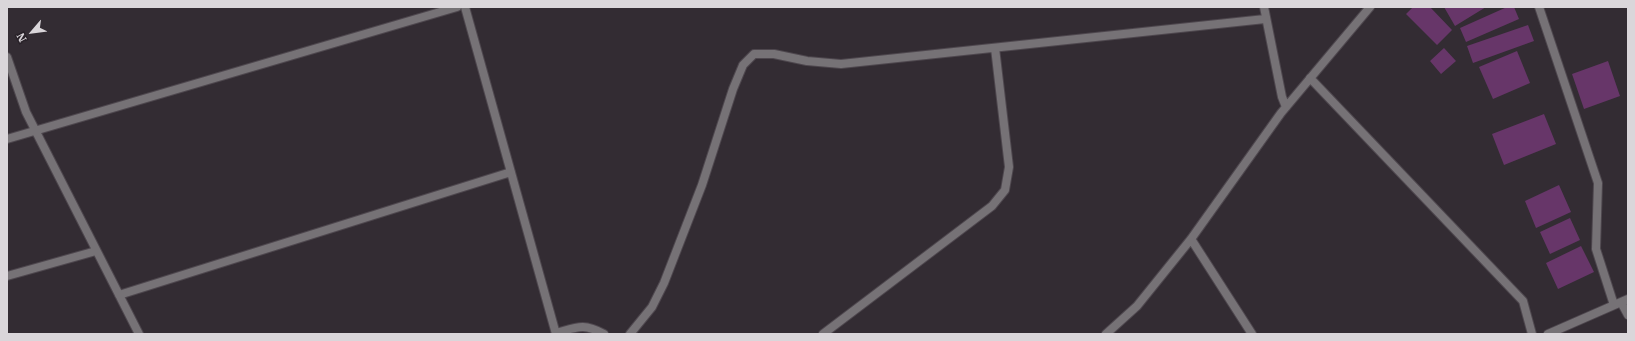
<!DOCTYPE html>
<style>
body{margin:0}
#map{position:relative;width:1635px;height:341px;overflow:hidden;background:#332c33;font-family:"IBM Plex Serif",serif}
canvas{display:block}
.frame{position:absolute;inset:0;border:8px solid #dad6da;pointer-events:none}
.north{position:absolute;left:12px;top:12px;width:40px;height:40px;-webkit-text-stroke:3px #292229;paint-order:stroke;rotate:242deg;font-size:11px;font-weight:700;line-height:16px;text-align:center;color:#dad6da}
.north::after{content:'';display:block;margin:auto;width:14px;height:18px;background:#dad6da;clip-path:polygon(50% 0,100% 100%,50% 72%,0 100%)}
</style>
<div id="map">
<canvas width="1635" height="341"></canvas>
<div class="frame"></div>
<div class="north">N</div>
</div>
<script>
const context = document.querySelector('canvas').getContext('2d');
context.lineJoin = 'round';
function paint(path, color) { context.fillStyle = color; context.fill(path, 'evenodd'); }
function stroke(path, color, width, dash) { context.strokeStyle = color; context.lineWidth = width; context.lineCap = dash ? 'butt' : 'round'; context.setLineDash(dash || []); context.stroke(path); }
paint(new Path2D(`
 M1413,7H1430L1452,30L1437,45L1406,14Z
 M1444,7H1486L1455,26Z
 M1507,7H1514L1519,19L1466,42L1460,28Z
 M1528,25L1534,41L1473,63L1467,46Z
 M1444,48L1456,61L1441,74L1430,61Z
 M1517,51L1530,83L1493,99L1479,67Z
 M1608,61L1620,96L1584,109L1572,74Z
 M1544,114L1556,144L1504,165L1492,134Z
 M1559,185L1571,212L1536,228L1525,201Z
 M1570,218L1580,240L1550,254L1540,232Z
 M1581,246L1594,272L1558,289L1546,263Z`), '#673669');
const minor = new Path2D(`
 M465,7L556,334
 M1264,7L1282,97L1286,107
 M1539,7L1598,183L1596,249L1614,305
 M7,57L26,112L139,334
 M1310,78L1523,301L1532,334
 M7,139L457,7
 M1191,239L1252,334
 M7,276L96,251
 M119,295L511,172
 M1621,302L1628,315
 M556,333C578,327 583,323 604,334
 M630,334L652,307L664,283L702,185L733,89L743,65L754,54H774L807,61L841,64L1265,19
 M823,334L992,206L1005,190L1009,167L995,48
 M1106,334L1137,306L1191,239L1281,113L1370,7
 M1548,334L1628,299`);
stroke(minor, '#4e474e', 10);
stroke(minor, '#767276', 8);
</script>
